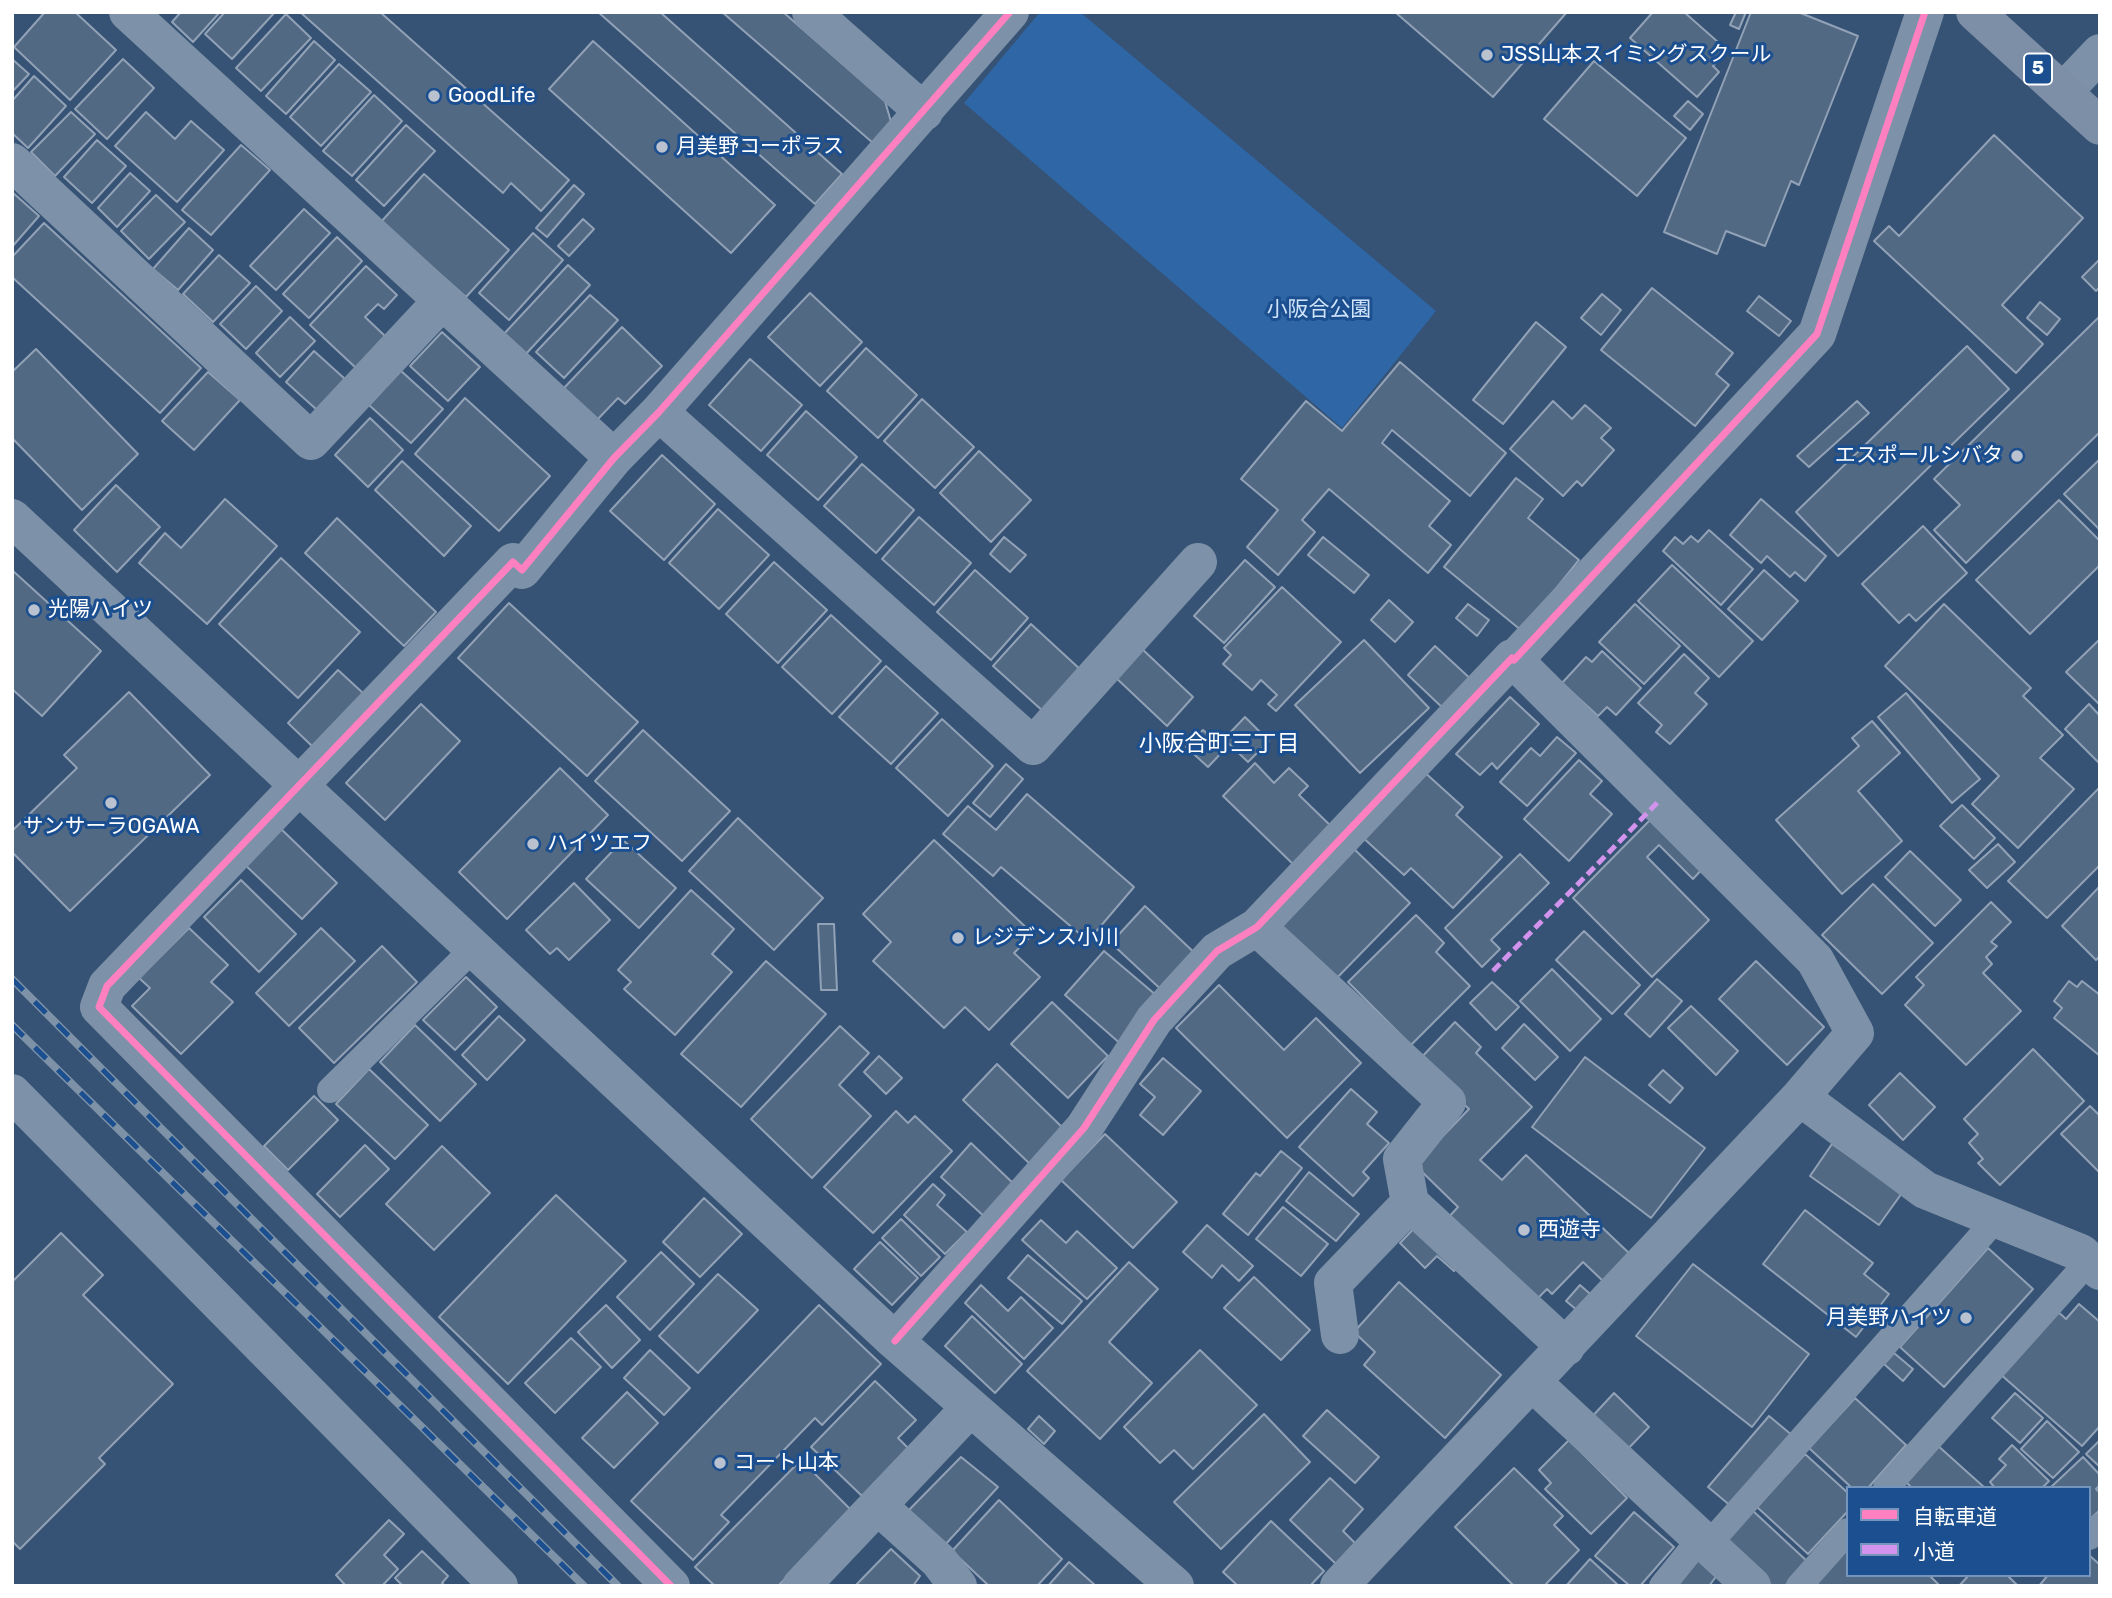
<!DOCTYPE html>
<meta charset="utf-8">
<style>
body{margin:0}
#map{position:relative;width:2112px;height:1598px;overflow:hidden;background:#365274;font-family:Rubik,"Noto Sans JP",sans-serif}
canvas{display:block}
.frame{position:absolute;inset:0;border:14px solid #fff;pointer-events:none}
.legend{position:absolute;left:1846px;top:1486px;width:245px;height:91px;box-sizing:border-box;background:#1b4f8f;border:2px solid #7695bc;margin:0;padding:9px 12px;list-style:none;font-size:21px;color:#fff}
.legend li{display:flex;align-items:center;gap:14px;height:35px}
.legend b{width:35px;border:2px solid #7695bc}
</style>
<div id="map">
<canvas width="2112" height="1598"></canvas>
<div class="frame"></div>
<ul class="legend">
<li><b style="height:9px;background:#ff80c0"></b>自転車道</li>
<li><b style="height:9px;background:#d193ec"></b>小道</li>
</ul>
</div>
<script>
const context = document.querySelector('canvas').getContext('2d');
context.lineJoin = 'round';
function paint(path, color) { context.fillStyle = color; context.fill(path, 'evenodd'); }
function stroke(path, color, width, dash) { context.strokeStyle = color; context.lineWidth = width; context.lineCap = dash ? 'butt' : 'round'; context.setLineDash(dash || []); context.stroke(path); }
function write(font, color, halo, rows, align = 'center') {
  context.font = font + ' Rubik,"Noto Sans JP",sans-serif'; context.lineWidth = 6; context.setLineDash([]); context.textBaseline = 'middle'; context.strokeStyle = halo; context.fillStyle = color; for (const [text, x, y, turn = 0] of rows) {
    context.save(); context.translate(x, y); context.rotate((+turn || 0) * Math.PI / 180); context.textAlign = isNaN(turn) ? turn : align; if (halo) context.strokeText(text, 0, 0); context.fillText(text, 0, 0); context.restore();
  }
}
paint(new Path2D(`
 M1040,12H1080L1436,311L1342,428L964,103Z`), '#2f66a5');
const building = new Path2D(`
 M45,12H75L116,50L70,100L14,47Z
 M181,12H220L193,42L172,22Z
 M225,12H275L232,59L205,34Z
 M300,12H380L569,180L541,211L511,183L503,193Z
 M598,12H660L842,174L815,204Z
 M722,12H783L885,101L891,122L873,143Z
 M1395,12H1567L1493,97Z
 M1653,12H1684L1727,50L1713,66L1719,72L1697,97L1630,38Z
 M1736,12H1746L1739,29L1730,25Z
 M1751,12H1798L1858,36L1799,185L1791,181L1765,246L1726,231L1717,254L1664,232Z
 M286,14L311,38L261,91L236,68Z
 M314,41L335,60L286,114L266,96Z
 M593,41L775,205L731,253L549,89Z
 M12,59L29,74L12,92Z
 M123,59L154,88L107,139L75,109Z
 M1594,61L1686,138L1637,196L1544,119Z
 M339,64L371,92L321,146L290,117Z
 M34,76L66,106L28,148L12,133V101Z
 M374,95L402,121L352,176L323,151Z
 M1688,101L1703,114L1690,130L1674,116Z
 M71,112L95,134L55,176L31,152Z
 M146,112L175,139L191,121L224,150L177,202L115,146Z
 M406,125L435,151L384,206L356,180Z
 M1994,135L2083,218L2002,305L2043,344L2016,373L1874,241L1889,226L1899,236Z
 M97,140L126,166L92,203L64,177Z
 M241,145L270,170L211,235L182,210Z
 M130,173L150,191L117,227L98,208Z
 M424,174L509,250L466,297L381,222Z
 M574,185L584,194L547,237L536,228Z
 M12,192L39,216L12,247Z
 M156,195L185,222L149,259L121,231Z
 M304,209L330,233L276,290L250,266Z
 M583,219L594,229L569,256L558,246Z
 M44,223L201,368L160,413L12,277V257Z
 M189,228L213,250L178,290L153,269Z
 M533,233L563,260L509,320L479,293Z
 M337,237L362,261L309,318L283,294Z
 M219,255L250,283L213,322L183,294Z
 M2100,259V287L2096,291L2082,277Z
 M568,265L590,285L524,356L502,336Z
 M366,266L397,295L384,309L378,304L365,317L385,336L356,368L310,325Z
 M256,286L282,311L246,349L220,324Z
 M1652,288L1733,353L1716,374L1729,385L1695,426L1601,350Z
 M810,293L862,342L820,386L768,337Z
 M1602,294L1621,310L1601,335L1581,318Z
 M590,295L618,320L564,378L536,352Z
 M1759,296L1791,321L1779,336L1747,311Z
 M2040,302L2060,319L2047,335L2027,318Z
 M2100,316V432L1966,563L1934,530L1960,505L1934,479Z
 M290,317L315,341L280,377L256,353Z
 M1536,322L1566,347L1503,424L1473,400Z
 M622,327L662,366L625,404L618,398L596,421L563,389Z
 M442,332L480,367L448,401L410,366Z
 M1967,346L2009,389L1838,556L1796,512Z
 M866,348L917,395L878,438L827,391Z
 M36,349L138,454L82,510L12,438V372Z
 M314,351L345,379L317,410L286,382Z
 M750,359L802,405L761,451L709,405Z
 M1400,362L1506,453L1470,496L1392,430L1382,443L1450,501L1429,526L1451,545L1428,573L1329,489L1302,520L1315,532L1278,575L1247,547L1278,510L1241,479L1306,401L1342,431Z
 M400,370L443,409L411,443L369,405Z
 M208,372L240,400L194,450L162,421Z
 M465,398L550,476L499,531L415,454Z
 M922,399L974,447L935,488L884,441Z
 M1553,401L1572,419L1585,405L1611,428L1601,438L1614,450L1582,486L1577,481L1563,496L1510,449Z
 M1857,401L1869,413L1809,467L1797,456Z
 M806,411L857,457L818,500L767,455Z
 M370,418L403,450L368,487L335,455Z
 M979,451L1031,500L991,542L940,493Z
 M662,455L715,504L664,560L610,511Z
 M2100,459V530L2064,494Z
 M402,461L471,526L444,556L375,490Z
 M862,464L914,510L876,553L824,506Z
 M1516,478L1543,499L1528,518L1579,560L1522,631L1444,567Z
 M116,485L160,527L117,572L74,530Z
 M225,499L277,546L207,624L139,563L165,533L181,548Z
 M1761,499L1826,556L1805,581L1795,572L1790,577L1767,556L1761,563L1730,535Z
 M2059,500L2100,541V565L2030,634L1976,580Z
 M718,509L769,555L719,609L669,563Z
 M919,517L971,563L934,605L882,559Z
 M337,518L436,612L404,646L305,553Z
 M1923,526L1967,573L1916,621L1909,614L1899,623L1862,584Z
 M1709,530L1753,569L1721,605L1663,551L1675,537L1683,544L1691,536L1698,542Z
 M1004,537L1026,555L1010,572L990,554Z
 M1323,537L1369,575L1354,593L1308,555Z
 M281,558L360,632L298,698L219,624Z
 M1245,560L1275,587L1224,643L1194,616Z
 M774,562L827,610L778,663L726,614Z
 M1672,565L1753,641L1719,677L1638,601Z
 M12,570L101,651L42,716L12,689Z
 M975,570L1028,618L991,660L937,612Z
 M1764,570L1798,601L1762,640L1728,609Z
 M1282,587L1341,642L1276,711L1268,704L1277,695L1261,680L1252,690L1223,664L1231,655L1224,648Z
 M1389,600L1413,622L1395,642L1371,620Z
 M509,603L638,722L587,776L458,658Z
 M1468,604L1489,620L1477,636L1456,618Z
 M1635,604L1680,646L1644,684L1599,642Z
 M1944,604L2031,688L2023,696L2063,735L2040,758L2074,789L2018,848L1972,804L1999,776L1885,666Z
 M831,615L881,661L832,714L782,667Z
 M1031,624L1082,671L1045,713L993,666Z
 M2100,639V705L2066,672Z
 M1364,640L1429,708L1360,773L1295,705Z
 M1435,646L1474,682L1446,711L1408,675Z
 M1141,648L1193,697L1167,726L1114,676Z
 M1602,651L1641,688L1616,715L1607,707L1598,716L1562,683L1586,657L1592,662Z
 M1684,654L1709,678L1695,693L1707,704L1670,744L1656,732L1662,725L1638,703Z
 M886,666L938,713L891,764L839,717Z
 M338,670L364,694L313,747L288,723Z
 M129,692L210,775L70,911L12,852V831L77,768L64,755Z
 M1906,693L1980,779L1952,803L1878,717Z
 M1510,697L1539,724L1497,769L1492,763L1480,775L1456,754Z
 M421,704L460,741L385,820L346,783Z
 M2089,704L2100,716V764L2065,729Z
 M1245,717L1269,741L1248,762L1224,739Z
 M942,719L993,766L948,816L896,768Z
 M1872,721L1900,753L1858,791L1902,841L1842,894L1776,820L1859,746L1852,738Z
 M643,730L730,811L682,861L595,781Z
 M1203,730L1225,749L1208,767L1186,747Z
 M1557,737L1576,753L1527,806L1500,782L1531,748L1540,756Z
 M1579,760L1602,781L1590,794L1612,814L1569,861L1524,819Z
 M1255,763L1274,783L1289,768L1308,786L1299,795L1334,829L1297,868L1223,796Z
 M1006,764L1023,779L990,817L973,803Z
 M560,768L608,815L507,919L459,872Z
 M1422,770L1463,807L1456,815L1502,857L1453,908L1411,868L1404,875L1361,836Z
 M2100,787V865L2047,918L2008,881Z
 M1027,794L1134,887L1088,941L1001,867L993,876L943,834L968,806L996,830Z
 M1962,805L1995,838L1974,859L1940,826Z
 M1654,816L1705,866L1693,879L1659,845L1647,857L1709,920L1652,977L1573,898Z
 M738,818L823,898L774,950L689,871Z
 M278,826L337,883L302,919L242,862Z
 M623,840L676,888L639,928L586,879Z
 M934,840L1033,934L1014,953L1040,977L989,1030L965,1007L944,1028L873,961L891,942L863,914Z
 M1998,844L2015,862L1987,888L1969,870Z
 M1352,847L1410,903L1331,984L1274,929Z
 M1910,851L1961,900L1935,926L1885,877Z
 M1520,854L1549,883L1491,940L1500,949L1482,967L1445,928Z
 M241,880L296,934L259,972L204,917Z
 M574,883L610,920L569,960L557,948L550,954L526,930Z
 M1873,884L1933,943L1882,994L1822,935Z
 M2100,886V956L2096,960L2062,926Z
 M691,890L734,929L712,954L732,972L675,1035L624,989L631,982L618,970Z
 M1991,902L2011,922L1991,942L1997,946L1986,957L1992,964L1983,973L2021,1011L1966,1065L1905,1005L1924,985L1916,977Z
 M1145,906L1200,958L1167,995L1111,943Z
 M1416,915L1444,943L1436,952L1470,986L1411,1045L1348,982Z
 M818,924H834L837,990H821Z
 M189,928L228,965L211,982L233,1002L181,1054L132,1006L150,988L139,978Z
 M321,928L355,961L289,1026L256,993Z
 M1584,931L1640,985L1612,1014L1556,960Z
 M382,946L417,982L334,1063L299,1028Z
 M1104,951L1163,1001L1123,1046L1065,995Z
 M766,961L826,1014L741,1107L681,1054Z
 M1756,961L1824,1027L1787,1065L1719,999Z
 M1552,969L1601,1019L1570,1051L1520,1001Z
 M466,977L497,1007L455,1050L423,1020Z
 M1657,979L1682,1001L1650,1037L1625,1014Z
 M2069,981L2077,987L2082,981L2100,995V1056L2054,1018L2062,1008L2054,1001Z
 M1492,982L1519,1007L1496,1030L1470,1003Z
 M1219,985L1284,1050L1316,1018L1361,1063L1287,1138L1176,1028Z
 M1052,1002L1108,1056L1068,1098L1011,1044Z
 M1691,1006L1738,1051L1716,1075L1668,1028Z
 M499,1016L525,1040L487,1080L462,1055Z
 M1455,1022L1481,1047L1476,1053L1532,1107L1480,1160L1502,1180L1526,1155L1631,1255L1604,1282L1583,1262L1552,1294L1547,1289L1534,1302L1447,1219L1458,1207L1415,1165L1469,1109L1418,1061Z
 M1524,1024L1558,1057L1535,1080L1502,1048Z
 M415,1025L476,1084L440,1121L380,1062Z
 M840,1026L869,1053L839,1085L871,1116L812,1178L751,1119Z
 M2033,1049L2084,1101L2000,1185L1978,1163L1983,1159L1969,1143L1978,1134L1964,1119Z
 M879,1056L902,1078L886,1094L864,1072Z
 M1585,1057L1705,1148L1651,1218L1532,1127Z
 M1163,1058L1201,1091L1163,1135L1140,1115L1155,1097L1140,1084Z
 M997,1064L1064,1129L1030,1164L963,1100Z
 M369,1069L428,1125L395,1159L336,1104Z
 M1663,1070L1683,1088L1670,1103L1649,1085Z
 M1900,1073L1935,1107L1903,1140L1869,1105Z
 M1351,1089L1377,1112L1367,1124L1389,1143L1363,1172L1369,1178L1353,1196L1299,1147Z
 M314,1096L338,1120L288,1170L264,1146Z
 M2090,1106L2100,1116V1173L2061,1134Z
 M896,1111L908,1123L915,1116L952,1151L873,1233L824,1187Z
 M1105,1134L1177,1202L1133,1248L1061,1180Z
 M971,1143L1017,1187L987,1219L941,1177Z
 M1832,1144L1902,1193L1879,1225L1810,1176Z
 M365,1145L389,1169L340,1217L317,1194Z
 M442,1146L490,1193L434,1250L386,1204Z
 M1281,1151L1302,1168L1248,1235L1223,1214L1256,1173L1260,1176Z
 M1309,1172L1359,1214L1336,1241L1286,1201Z
 M933,1184L945,1195L937,1205L967,1232L945,1254L904,1215Z
 M556,1195L626,1261L508,1384L439,1317Z
 M704,1198L742,1234L700,1277L663,1242Z
 M1283,1207L1328,1244L1301,1276L1256,1239Z
 M1805,1210L1873,1263L1864,1274L1889,1294L1856,1337L1763,1264Z
 M901,1219L940,1257L921,1276L882,1238Z
 M1041,1220L1066,1243L1077,1231L1117,1268L1087,1299L1022,1240Z
 M1421,1221L1462,1262L1454,1271L1437,1256L1425,1268L1400,1243Z
 M1207,1225L1253,1266L1239,1281L1222,1265L1212,1278L1183,1252Z
 M61,1233L103,1275L83,1295L173,1384L99,1458L105,1464L20,1549L12,1541V1282Z
 M880,1242L918,1278L892,1305L854,1269Z
 M1988,1248L2033,1289L1944,1387L1900,1347Z
 M661,1252L694,1284L650,1330L617,1297Z
 M1028,1255L1082,1301L1062,1324L1008,1278Z
 M1129,1262L1158,1289L1109,1342L1152,1383L1100,1439L1027,1371Z
 M1693,1264L1809,1354L1752,1427L1636,1336Z
 M718,1274L758,1310L698,1373L659,1336Z
 M1254,1277L1310,1330L1281,1360L1224,1308Z
 M1399,1282L1501,1375L1445,1438L1364,1365L1375,1352L1354,1332Z
 M981,1285L1008,1311L1021,1297L1053,1328L1024,1359L965,1303Z
 M1580,1285L1597,1300L1584,1316L1566,1301Z
 M2079,1304L2100,1322V1426L2082,1446L1999,1373L2056,1310L2066,1319Z
 M606,1305L640,1340L612,1368L578,1332Z
 M819,1305L881,1364L822,1425L815,1418L721,1515L729,1522L693,1560L631,1501Z
 M972,1316L1022,1364L995,1393L945,1346Z
 M571,1338L601,1367L555,1413L525,1383Z
 M650,1350L690,1388L664,1415L624,1378Z
 M1200,1350L1257,1405L1193,1469L1174,1450L1160,1463L1124,1427Z
 M1894,1353L1913,1369L1903,1381L1884,1364Z
 M875,1381L916,1420L898,1438L908,1448L862,1496L811,1447Z
 M627,1392L658,1423L614,1468L582,1438Z
 M1614,1393L1649,1427L1623,1454L1588,1421Z
 M2015,1393L2043,1418L2020,1443L1992,1418Z
 M1855,1398L1906,1445L1868,1488H1852L1809,1448Z
 M1327,1410L1379,1457L1355,1483L1303,1436Z
 M1264,1414L1310,1462L1221,1549L1174,1502Z
 M1039,1416L1055,1431L1044,1444L1028,1429Z
 M1769,1416L1793,1436L1732,1507L1708,1487Z
 M2047,1421L2079,1452L2053,1478L2021,1449Z
 M1569,1440L1627,1498L1591,1534L1545,1489L1551,1483L1539,1470Z
 M2100,1440V1467L2086,1454Z
 M1936,1444L1985,1488H1912L1904,1480Z
 M2012,1445L2049,1481L2042,1488H1995L1990,1482L2006,1465L1999,1459Z
 M1805,1454L1848,1493V1511L1808,1554L1757,1507Z
 M961,1457L998,1487L944,1546L907,1512Z
 M2083,1457L2100,1475V1485L2096,1489L2100,1493V1510L2089,1520V1488H2050Z
 M801,1460L852,1511L778,1586H715L695,1567Z
 M1514,1468L1563,1516L1554,1525L1579,1550L1546,1584L1548,1586H1514L1455,1527Z
 M1330,1478L1363,1509L1343,1531L1355,1543L1336,1564L1290,1520Z
 M999,1500L1062,1559L1037,1586H989L952,1551Z
 M1752,1510L1808,1562L1785,1586H1772L1724,1540Z
 M1634,1512L1674,1547L1640,1586H1630L1595,1556Z
 M389,1520L404,1534L384,1555L398,1569L382,1586H346L336,1575Z
 M1271,1521L1324,1571L1310,1586H1238L1223,1572Z
 M1848,1542V1575H1929L1940,1586H1820L1812,1578Z
 M891,1549L920,1576L913,1586H855Z
 M422,1551L448,1576L442,1583L445,1586H403L395,1578Z
 M1701,1555L1721,1570L1709,1586H1677Z
 M2089,1555L2100,1565V1586H2039L2048,1575H2089Z
 M1590,1559L1619,1586H1566Z
 M1069,1562L1096,1586H1048Z
 M1969,1575H2007L2018,1586H1959Z`);
paint(building, '#526984');
stroke(building, '#92a2b6', 2);
stroke(new Path2D(`
 M330,1090L474,948
 M1886,1488L2089,1261
 M2089,1537L2100,1526
 M1708,1545L1996,1219
 M1662,1586L1701,1538
 M1799,1586L1848,1531`), '#7d92a8', 26);
stroke(new Path2D(`
 M128,12L614,458
 M811,12L924,112
 M2063,92L2100,53
 M12,162L311,441L442,301
 M659,412L1033,746L1198,562
 M12,518L895,1341L1175,1586
 M1257,927L1447,1102L1402,1159L1410,1203L1566,1347
 M1800,1097L1925,1190L2081,1253L2100,1271
 M1340,1335L1333,1283L1410,1203
 M895,1341L1084,1128L1154,1020L1217,951L1257,927L1512,658L1514,660L1817,334L1925,12
 M1532,1382L1752,1586
 M878,1506L939,1561L958,1586
 M671,1586L99,1007L107,986L513,562L522,570L614,458L659,412L1010,12
 M801,1586L970,1408
 M1339,1586L1800,1097L1855,1033L1815,960L1514,660`), '#7d92a8', 38);
stroke(new Path2D(`
 M12,1093L499,1586`), '#7d92a8', 38);
stroke(new Path2D(`
 M1975,12L2100,126`), '#7d8ea7', 38);
const rail = new Path2D(`
 M12,979L618,1586
 M12,1025L584,1586`);
stroke(rail, '#7e92a7', 8);
stroke(rail, '#1b4f8f', 5, [16]);
stroke(new Path2D(`
 M1493,971L1658,802`), '#d193ec', 5, [10, 5]);
stroke(new Path2D(`
 M895,1341L1084,1128L1154,1020L1217,951L1257,927L1512,658L1514,660L1817,334L1925,12
 M671,1586L99,1007L107,986L513,562L522,570L614,458L659,412L1010,12`), '#ff80c0', 7);
for (const [x, y, r, color] of [
 [1487,55,7,"#b9c2ce"],
 [434,96,7,"#b9c2ce"],
 [662,147,7,"#b9c2ce"],
 [2017,456,7,"#b9c2ce"],
 [34,610,7,"#b9c2ce"],
 [111,803,7,"#b9c2ce"],
 [533,844,7,"#b9c2ce"],
 [958,938,7,"#b9c2ce"],
 [1524,1230,7,"#b9c2ce"],
 [1966,1318,7,"#b9c2ce"],
 [720,1463,7,"#b9c2ce"]
]) { const dot = new Path2D(); dot.arc(x, y, r, 0, 2 * Math.PI); context.fillStyle = color; context.fill(dot); stroke(dot, '#1b4f8f', 2.5); }
for (const [x, y, w] of [
 [2038,69,28]
]) { const box = new Path2D(); box.roundRect(x - w / 2, y - 15.5, w, 31, 5); context.fillStyle = '#1b4f8f'; context.fill(box); stroke(box, '#fff', 2); }
write('bold 19px', '#fff', null, [
 ["5",2038,69]
]);
write('21px', '#fff', '#1b4f8f', [
 ["JSS山本スイミングスクール",1501,55],
 ["GoodLife",448,96],
 ["月美野コーポラス",676,147],
 ["エスポールシバタ",2003,456,"right"],
 ["光陽ハイツ",48,610],
 ["サンサーラOGAWA",111,827,"center"],
 ["ハイツエフ",547,844],
 ["レジデンス小川",972,938],
 ["西遊寺",1538,1230],
 ["月美野ハイツ",1952,1318,"right"],
 ["コート山本",734,1463]
], 'left');
write('21px', '#cfe3fa', '#1b4f8f', [
 ["小阪合公園",1319,310]
]);
write('23px', '#fff', '#1b4f8f', [
 ["小阪合町三丁目",1219,744]
]);
</script>
